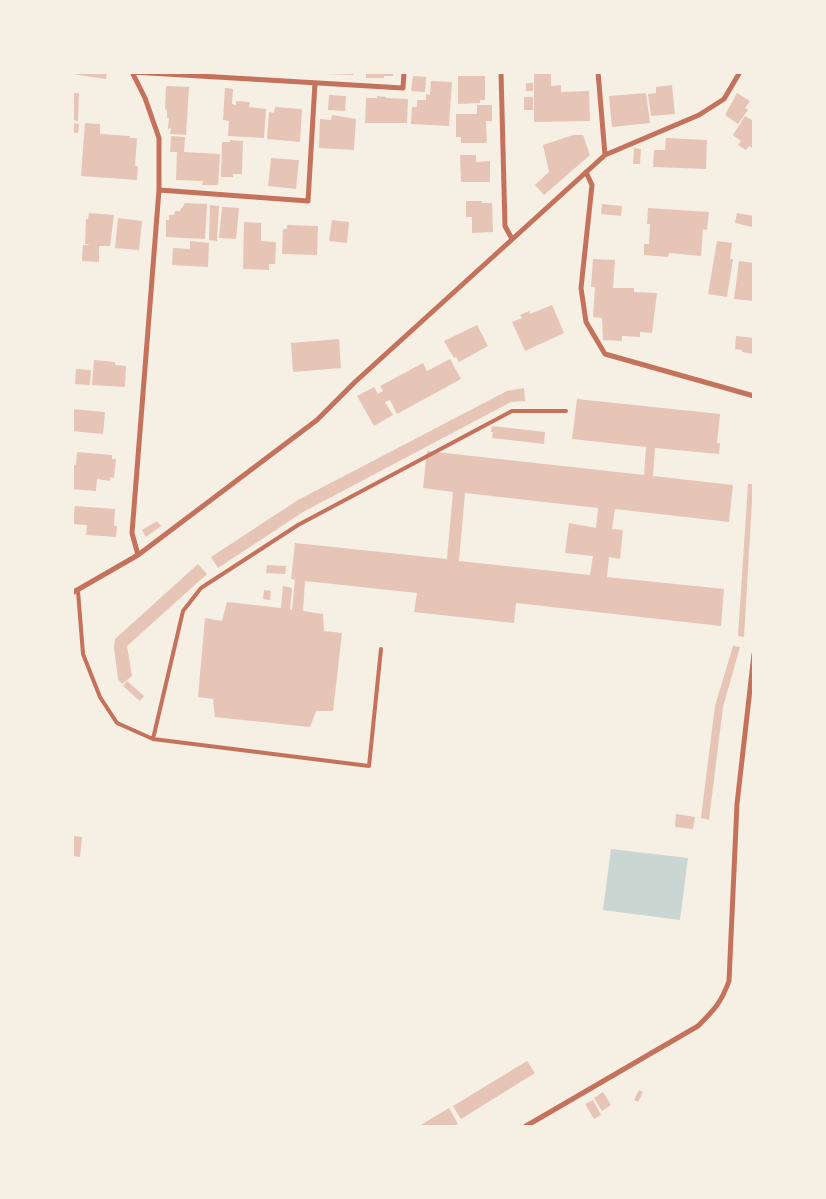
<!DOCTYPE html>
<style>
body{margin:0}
#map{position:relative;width:826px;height:1199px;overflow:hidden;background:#f6efe4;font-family:Poppins,sans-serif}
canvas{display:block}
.frame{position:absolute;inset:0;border:74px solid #f6efe4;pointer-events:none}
</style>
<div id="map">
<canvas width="826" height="1199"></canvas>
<div class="frame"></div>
</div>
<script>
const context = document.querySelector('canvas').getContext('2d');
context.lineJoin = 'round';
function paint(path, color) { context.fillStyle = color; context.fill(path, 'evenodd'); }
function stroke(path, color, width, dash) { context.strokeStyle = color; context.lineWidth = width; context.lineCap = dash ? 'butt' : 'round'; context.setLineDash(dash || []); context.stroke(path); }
paint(new Path2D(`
 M611,849L688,858L680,920L603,910Z`), '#c9d6d2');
paint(new Path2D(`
 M72,72H107L106,79L72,74Z
 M324,72H353V75L324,74Z
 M366,72H393V76H384V78H366Z
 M534,72H551V86L561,85V92L589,91L590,121L534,122Z
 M413,76L426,77L425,92L411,91Z
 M458,76H485V100H480V103L458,104Z
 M431,81L452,82L449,126L411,124L412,107H417V100H426V94L430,95Z
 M526,83H533V91H526Z
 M672,85L675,114L651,116L648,94L656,93V87Z
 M166,86L189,87L186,135L170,134L171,128L168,129L169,118H167V110L165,109Z
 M225,88L233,89L232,104L236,105V101L250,102L249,107L266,109L264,138L228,136L229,121L223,120Z
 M72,93H79L78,121L72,120Z
 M646,93L650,123L612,127L609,96Z
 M737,93L750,101L745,108L748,110L738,124L725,115Z
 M329,95L346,96L345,111L328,110Z
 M377,96L386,97V98L408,99L407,123H365L366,98H377Z
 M524,97H533V110H524Z
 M477,105H492V121H486L487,143H461V137H456V114H477Z
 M275,107L302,109L300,142L267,139L269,112L274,113Z
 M332,115L356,119L354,150L319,148L320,119L331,120Z
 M745,116L754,121V149L749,146L746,150L738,145L741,141L733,135Z
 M72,123L79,124L78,133H72Z
 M85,123L100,124V134L130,136V138H137L135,166H138L137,180L81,176Z
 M573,135H583L590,155L544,195L535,185L549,172L543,145Z
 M171,136L185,137L184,152L220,154L218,185H202L203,181L176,180L177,152H170Z
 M666,138L707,140L706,169L653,167L654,150H665Z
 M230,140L243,141L242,174H233V177H221L222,142H230Z
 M634,148L641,149L640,164H633Z
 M460,155H476V162L490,161V182H461Z
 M271,158L299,160L296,189L268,186Z
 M466,201H482V203H492L493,232L472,233V217H466Z
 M185,203L207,204L205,239L166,237V220H169V215H174L175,211H180Z
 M602,204L622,206L621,216L601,214Z
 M210,205L219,206L217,241L209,240Z
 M222,207L239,208L236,239L219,238Z
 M648,208L709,212L707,230L703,229L701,256L669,253L668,257L644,255V244H649L650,224H647Z
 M89,213L114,215L110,246H99V262L82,261L83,245H91L85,244L86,219H88Z
 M737,213L754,216L752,227L735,223Z
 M118,218L142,221L139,250L115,248Z
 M332,220L349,222L347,243L329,241Z
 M244,222L261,223V241L276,242L275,264H269V270L243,269Z
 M287,225L318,226L317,255L282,254L283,229H287Z
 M190,241L209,243L208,267L172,265L173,248L190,249Z
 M717,241L732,243L730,259H733L727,297L708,294Z
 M593,259L615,260L613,288H634V292L657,293L652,333L640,332V337L622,336V341L603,340L602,318L593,317L595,287H591Z
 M739,261L754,263V301L734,299Z
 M552,305L564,333L525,351L512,322L522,318L520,315L529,311L530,314Z
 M477,325L488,346L459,362L456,357L454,358L444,341Z
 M736,336L754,338V354L742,352V350L735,349Z
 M339,339L341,368L293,372L291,343Z
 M450,359L461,379L397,414L390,400L385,402L393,415L374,426L357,396L374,387L378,394L383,391L380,386L423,363L427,371Z
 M94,360L115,362V365L126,366L125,387L92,385Z
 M76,369L91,370L90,385L75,384Z
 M524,388L525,401L511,402L303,512L218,568L211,557L298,500L507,391Z
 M577,399L720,414L717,443H720L719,454L655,448L653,476L733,485L729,522L615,509L612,529L623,530L620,559L609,557L607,577L724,589L721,626L516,603L514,623L414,612L417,593L305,581L303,611L323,614L324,631L342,633L333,711H316L310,727L215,717L213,699L198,697L205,618L222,621L227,602L281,608L283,586L292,588L290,610H292L295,580L291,579L295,543L447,559L453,492L423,488L427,451L644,475L646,447L572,439ZM465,493L598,508L596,528L569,523L565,553L593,556L590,575L459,561Z
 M72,409L105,412L103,434L72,431Z
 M492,426L545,432L544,444L492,438L493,432H491Z
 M77,452L112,455V459H116L114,478L110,477V481L97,479L96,491L72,489V464L76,465Z
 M748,484H753L744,637L738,636Z
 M75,506L115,509L114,526H117L116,537L86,535L87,525L73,524Z
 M157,521L161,526L146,537L142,530Z
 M198,564L207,574L127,646L132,676L122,684L118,679L114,647L115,639Z
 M267,565L286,566L285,574L266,573Z
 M264,590L271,591L270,600L263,599Z
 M733,646L740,647L723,707L709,820L701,818L715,706Z
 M127,681L144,696L140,701L123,686Z
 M676,814L695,817L693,829L675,827Z
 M72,836L82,837L80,857L72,856Z
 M527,1061L535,1073L461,1119L453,1106Z
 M639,1090L643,1092L638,1102L634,1100Z
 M603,1092L611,1105L602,1111L594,1098Z
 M593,1100L601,1115L594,1119L585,1104Z
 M449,1108L458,1124L454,1126H419Z`), '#e6c5b7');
stroke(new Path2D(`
 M78,591L83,654L100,697L117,723L153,739L369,766L381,649
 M153,739L183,611L201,588L298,525L512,411H566`), '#c5725c', 4);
stroke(new Path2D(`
 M132,72L145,98L159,138V190L132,533L138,555
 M132,72L403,88L404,72
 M501,72L505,226L512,239
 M598,72L605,155
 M586,172L592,185L581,288L586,322L605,354L754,396
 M159,190L308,201L315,83
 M72,593L138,555L317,420L355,382L605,155L699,115L724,99L740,72
 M526,1126L698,1026C714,1010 721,1003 729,981L737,804L754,654`), '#c5725c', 5);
</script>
